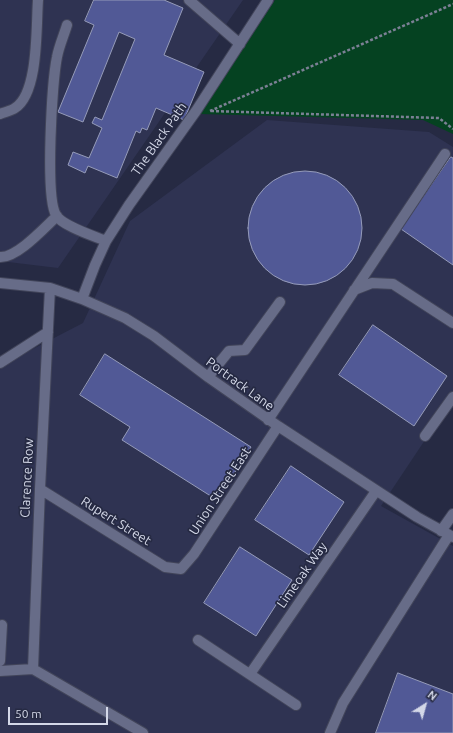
<!DOCTYPE html>
<style>
body{margin:0}
#map{position:relative;width:453px;height:733px;overflow:hidden;background:#262a43;font-family:Ubuntu,sans-serif}
canvas{display:block}
.north{position:absolute;left:405px;top:685px;width:40px;height:40px;-webkit-text-stroke:3px #262a43;paint-order:stroke;rotate:37deg;font-size:11px;font-weight:700;line-height:16px;text-align:center;color:#d4d8e8}
.north::after{content:'';display:block;margin:auto;width:14px;height:18px;background:#d4d8e8;clip-path:polygon(50% 0,100% 100%,50% 72%,0 100%)}
.scale{position:absolute;left:8px;top:707px;width:100px;height:18px;box-sizing:border-box;border:2px solid #d4d8e8;border-top:0;padding-left:5px;font-size:12px;line-height:14px;white-space:nowrap;color:#d4d8e8;-webkit-text-stroke:3px #262a43;paint-order:stroke}
</style>
<div id="map">
<canvas width="453" height="733"></canvas>
<div class="north">N</div>
<div class="scale">50 m</div>
</div>
<script>
const context = document.querySelector('canvas').getContext('2d');
context.lineJoin = 'round';
function paint(path, color) { context.fillStyle = color; context.fill(path, 'evenodd'); }
function stroke(path, color, width, dash) { context.strokeStyle = color; context.lineWidth = width; context.lineCap = dash ? 'butt' : 'round'; context.setLineDash(dash || []); context.stroke(path); }
function write(font, color, halo, rows, align = 'center') {
  context.font = font + ' Ubuntu,sans-serif'; context.lineWidth = 3.5; context.setLineDash([]); context.textBaseline = 'middle'; context.strokeStyle = halo; context.fillStyle = color; for (const [text, x, y, turn = 0] of rows) {
    context.save(); context.translate(x, y); context.rotate((+turn || 0) * Math.PI / 180); context.textAlign = isNaN(turn) ? turn : align; if (halo) context.strokeText(text, 0, 0); context.fillText(text, 0, 0); context.restore();
  }
}
paint(new Path2D(`
 M0,0H243L58,268L0,261Z
 M267,120L429,132L453,147V398L381,506L453,546V733H0V366L83,323L130,221Z`), '#2f3352');
paint(new Path2D(`
 M275,0H453V134L423,120L200,114Z`), '#054221');
const building = new Path2D(`
 M94,0H164L183,8L164,55L204,72L184,120L156,108L147,130L142,128L140,133L136,131L117,178L88,166L85,173L68,165L73,152L89,158L102,128L92,123L95,117L102,120L135,39L119,32L83,122L58,112L94,25L85,21Z
 M451,157L453,158V265L401,229Z
 M248 228a57 57 0 1 1 114 0a57 57 0 1 1-114 0Z
 M373,325L447,376L414,426L339,375Z
 M105,354L251,447L217,500L122,440L130,427L80,395Z
 M291,466L344,502L309,555L255,520Z
 M240,547L292,580L256,636L204,603Z
 M398,673L453,694V733H376Z`);
paint(building, '#515996');
stroke(building, '#959bb9', 1);
const minor = new Path2D(`
 M189,0L240,44
 M67,25C64,35 59,46 57,57C52,81 45,197 56,215C62,226 94,236 106,241
 M0,114C4,112 11,111 15,108C39,93 36,26 38,0
 M0,257C17,258 44,228 57,216
 M0,283L50,288L82,299L125,318L154,336L208,377L278,426L417,517L453,537
 M354,290L372,283L393,284L453,323
 M82,299L95,265L106,241L129,205L196,111L268,0
 M0,363L48,332
 M208,377L229,351L245,350L280,302
 M268,420L445,154
 M425,436L453,397
 M40,489L165,567L181,569L194,554L278,426
 M441,531L453,514
 M198,640L296,705
 M0,661L2,625
 M33,669L40,489L50,288
 M33,669L143,733
 M0,671L33,669
 M250,674L376,491
 M330,733L343,703L449,535`);
stroke(minor, '#42455a', 12);
stroke(new Path2D(`
 M210,111L453,4
 M211,111L439,118L453,129`), '#7c8095', 2.5, [3, 2]);
stroke(minor, '#676c88', 10);
write('13px', '#d4d8e8', '#262a43', [
 ["The Black Path",159,139,-55],
 ["Portrack Lane",240,384,36],
 ["Clarence Row",27,478,-87],
 ["Union Street East",220,491,-57],
 ["Rupert Street",116,521,32],
 ["Limeoak Way",302,575,-55]
]);
</script>
